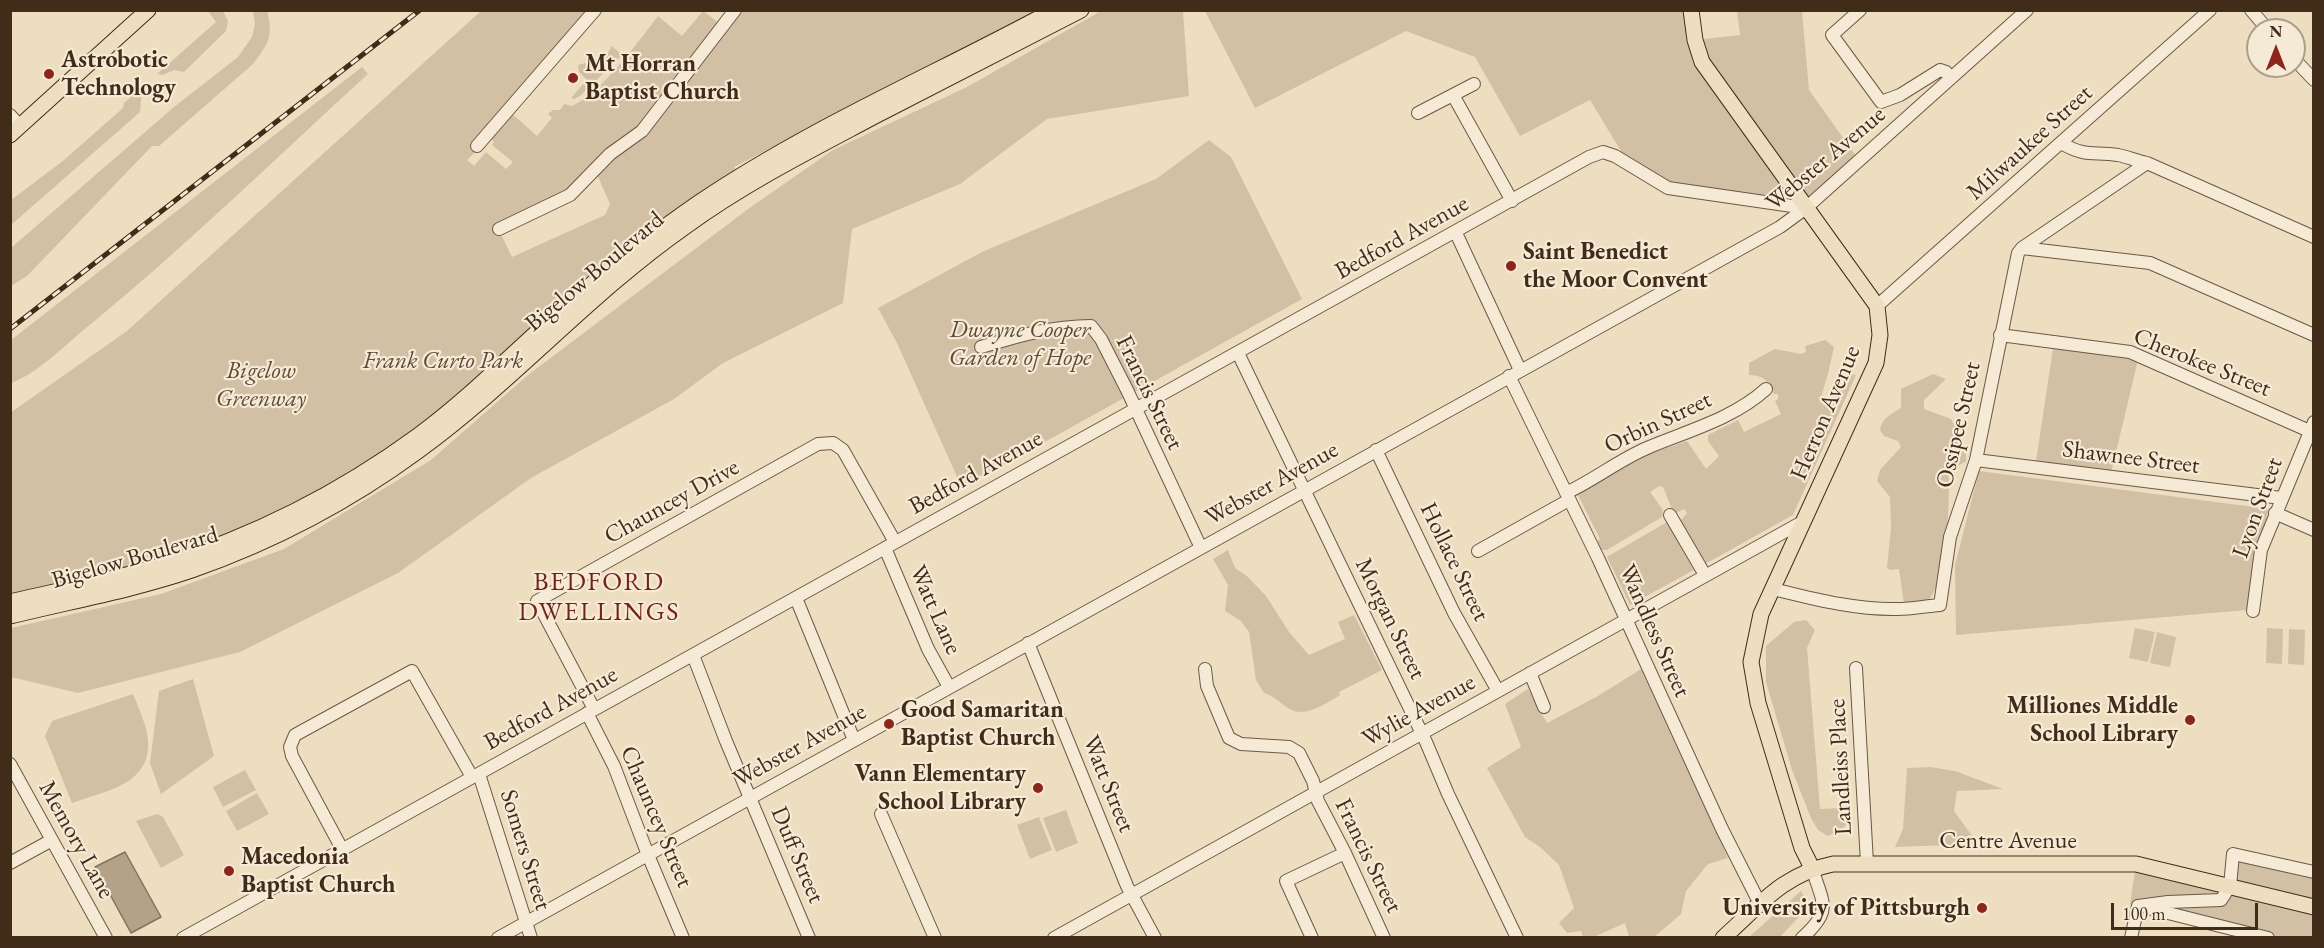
<!DOCTYPE html>
<style>
body{margin:0}
#map{position:relative;width:2324px;height:948px;overflow:hidden;background:#eedec0;font-family:"EB Garamond",serif}
canvas{display:block}
.frame{position:absolute;inset:0;border:12px solid #412c1a;pointer-events:none}
.north{position:absolute;left:2246px;top:18px;width:60px;height:60px;box-sizing:border-box;background:#f4ead6;border:2px solid #ac9e8b;border-radius:50%;rotate:0deg;font-size:16px;font-weight:700;line-height:24px;text-align:center;color:#412c1a}
.north::after{content:'';display:block;margin:auto;width:21px;height:27px;background:#8f2418;clip-path:polygon(50% 0,100% 100%,50% 72%,0 100%)}
.scale{position:absolute;left:2111px;top:903px;width:147px;height:27px;box-sizing:border-box;border:3px solid #412c1a;border-top:0;padding-left:8px;font-size:18px;line-height:21px;white-space:nowrap;color:#412c1a;-webkit-text-stroke:4px #f4ead6;paint-order:stroke}
</style>
<div id="map">
<canvas width="2324" height="948"></canvas>
<div class="frame"></div>
<div class="north">N</div>
<div class="scale">100 m</div>
</div>
<script>
const context = document.querySelector('canvas').getContext('2d');
context.lineJoin = 'round';
function paint(path, color) { context.fillStyle = color; context.fill(path, 'evenodd'); }
function stroke(path, color, width, dash) { context.strokeStyle = color; context.lineWidth = width; context.lineCap = dash ? 'butt' : 'round'; context.setLineDash(dash || []); context.stroke(path); }
function write(font, color, halo, rows, align = 'center') {
  context.font = font + ' "EB Garamond",serif'; context.lineWidth = 4.5; context.setLineDash([]); context.textBaseline = 'middle'; context.strokeStyle = halo; context.fillStyle = color; for (const [text, x, y, turn = 0] of rows) {
    context.save(); context.translate(x, y); context.rotate((+turn || 0) * Math.PI / 180); context.textAlign = isNaN(turn) ? turn : align; if (halo) context.strokeText(text, 0, 0); context.fillText(text, 0, 0); context.restore();
  }
}
paint(new Path2D(`
 M735,10L1037,11L734,167L737,173L437,414L361,467L276,514L214,540L128,569L11,596L10,413L127,331L481,11H595L508,110L537,136L552,118L548,114L553,110H560L564,104L572,106C602,92 638,42 658,16L682,36L703,11L723,26ZM490,138L494,142L492,145L513,162L506,169L486,152L474,166L467,160ZM595,170L610,204L605,215L512,257L499,230L570,195Z
 M208,11H223L228,21L226,31L184,72L174,70L163,75L157,74L216,22Z
 M253,11H267C274,35 268,45 253,64L159,146H152L27,276L11,286V248L174,107L238,57L252,37L255,24Z
 M1101,11H1183L1189,96L1047,119L960,184L852,229L843,303L723,363L674,399L531,478L398,573L240,652L78,693L11,677V628L161,594L284,549L431,460L528,375L748,209L833,150L967,87Z
 M1205,11H1691L1695,40L1740,35L1737,11H1802L1809,90L1859,160L1806,208L1685,192L1630,166L1590,100L1520,136L1475,57L1406,31L1255,108Z
 M612,46L622,55L580,96L574,99L571,98L587,80L579,72L578,65L585,63L595,69L598,64L603,68L607,64L604,59Z
 M362,67L368,74C276,158 187,245 91,324C68,342 38,374 11,383V340Z
 M142,87L140,112L11,225V200L64,160L123,108L124,103Z
 M1209,140L1231,157L1302,299L962,488L897,343L878,308L984,251L1156,179Z
 M1825,340L1834,347L1828,374L1821,397L1829,399L1848,374L1856,375L1793,515L1705,564L1680,521L1687,513L1684,509L1674,514L1663,487L1659,486L1650,492L1663,510L1662,517L1607,550H1601L1597,542L1600,539L1577,493L1646,455L1687,441L1706,469L1719,456L1708,441V435L1738,420L1744,432L1781,414L1775,401L1778,399V394H1774C1769,381 1763,375 1749,375V363L1775,349L1801,354L1806,352L1805,346Z
 M2054,342L2139,356L2110,477L2035,468Z
 M1933,374L1946,379L1924,400V409L1951,419L1966,448V462L1949,469C1949,501 1949,580 1927,602L1904,604L1899,569L1890,570L1887,568L1891,527L1890,497L1877,481L1880,470L1901,447L1898,441L1884,436L1880,430C1882,418 1891,414 1901,408V389Z
 M1979,471L2269,509L2252,569L2247,610L1956,635L1955,565Z
 M1667,522L1694,570L1630,605L1607,557Z
 M1228,550L1235,568L1248,577L1266,596L1289,632L1309,655L1345,639L1338,622L1354,615L1382,670L1339,692L1340,695C1325,704 1304,719 1288,708C1279,702 1274,696 1264,693L1256,680L1249,632L1241,621L1225,611L1228,585L1213,559Z
 M1806,620L1815,630L1807,648L1820,809L1845,808L1849,822L1842,829L1828,836L1818,830L1811,818L1792,770L1766,682V646L1794,622Z
 M2135,628L2155,632L2148,662L2129,658Z
 M2267,628L2283,629L2282,664L2266,663Z
 M2289,629L2305,630L2304,665L2288,664Z
 M2157,632L2176,637L2170,667L2150,663Z
 M1641,669L1728,858L1708,864L1686,891L1681,914L1654,937H1629L1625,923L1594,937H1583L1581,931L1567,933L1559,923L1574,908L1559,865L1540,847L1525,837L1487,768L1521,747L1505,704L1528,689L1547,723L1598,696Z
 M193,679L214,756L161,794L150,763L159,691Z
 M133,694C138,706 144,720 147,733C156,784 108,790 72,803L45,736L52,721Z
 M1931,767L1955,771L2003,789L1957,791L1954,811L1978,844L1895,847L1903,829L1907,768Z
 M245,770L256,790L223,807L213,787Z
 M257,793L269,814L237,831L226,811Z
 M1066,810L1078,843L1056,852L1043,818Z
 M157,814L163,817L184,855L161,868L136,821Z
 M1039,817L1052,850L1030,859L1017,825Z
 M2233,854L2313,872V937H2268L2130,904L2136,864L2229,886Z
 M1801,891L1809,906L1780,937H1749Z`), '#d1c0a4');
const water = new Path2D(`
 M125,852L161,917L131,933L95,867Z`);
paint(water, '#b3a188');
stroke(water, '#85725c', 1.5);
const minor = new Path2D(`
 M1860,10L1832,35L1881,102L1900,95L1940,70L1946,72L1951,78
 M2251,10L2268,30
 M2294,59L2314,80
 M1453,95L1512,201
 M1418,113L1474,84
 M10,115L20,126
 M2061,143C2087,158 2093,151 2118,155C2128,157 2137,161 2147,163
 M477,146L595,10
 M499,229L570,195L610,154L642,131L735,10
 M1456,233L1520,370
 M2022,248L2150,263L2314,335
 M1877,306L2210,10
 M2000,335L2130,352L2314,433
 M981,347C1018,336 1052,326 1091,326L1101,339L1127,390L1201,548
 M1238,353L1426,742L1448,794L1517,938
 M1509,376L1598,558L1722,829L1760,904
 M1376,450L1454,613L1498,691
 M1976,460L2281,498
 M1566,493C1594,480 1619,460 1647,448C1687,431 1733,419 1766,389
 M2275,513L2314,530
 M1670,515L1705,575
 M885,548L928,649L949,687
 M1478,551L1569,500
 M1773,589C1814,599 1855,610 1898,609C1911,609 1926,606 1940,605L1950,537L1976,460L2018,253L2022,248L2147,163L2314,237
 M796,598L854,740
 M2253,611L2261,550L2314,422
 M1028,643L1127,886L1155,938
 M693,655L726,741L809,938
 M1856,668L1867,863
 M1205,669L1207,686L1229,738L1241,744L1289,747L1299,753L1313,781L1318,801L1345,853L1384,938
 M1530,673L1544,707
 M594,709L537,601L818,444L833,443L843,450L895,542
 M587,713L614,766L648,855L683,938
 M10,764L106,938
 M479,774L531,938
 M881,814L935,938
 M342,849L292,756L290,747L295,735L412,671L472,777
 M10,863L52,840
 M2148,908L2268,938
 M183,938L1589,157L1603,152L1615,156L1668,188L1806,208
 M498,938L1780,227L1806,208L2027,10
 M1054,938L1804,521
 M1312,938L1286,881L1345,853
 M1802,938C1833,910 1823,904 1812,868
 M2131,938L2138,906L2168,902L2221,900L2230,886L2233,854L2314,872`);
const major = new Path2D(`
 M1691,10L1695,40L1702,62L1877,306L1880,335L1876,363L1761,614L1751,662L1758,703L1802,848L1812,868
 M10,135L148,10
 M10,602C60,590 110,581 159,566C252,537 340,493 419,435C465,401 505,361 547,323C596,279 646,239 700,202C811,127 936,74 1054,10
 M10,616C71,601 133,590 192,570C272,542 350,501 418,451C513,382 590,293 686,226C745,183 811,150 875,116C943,81 1012,46 1081,10
 M1723,938C1760,905 1783,874 1833,864H2136L2314,907`);
stroke(minor, '#6c5844', 14);
stroke(major, '#412c1a', 17);
stroke(minor, '#f4ead6', 12);
stroke(major, '#eedec0', 15);
const rail = new Path2D(`
 M10,329L420,10`);
stroke(rail, '#412c1a', 5);
stroke(rail, '#f4ead6', 3, [9]);
for (const [x, y, r, color] of [
 [49,74,6,"#8f2418"],
 [573,78,6,"#8f2418"],
 [1511,266,6,"#8f2418"],
 [2190,720,6,"#8f2418"],
 [889,724,6,"#8f2418"],
 [1038,788,6,"#8f2418"],
 [229,871,6,"#8f2418"],
 [1982,908,6,"#8f2418"]
]) { const dot = new Path2D(); dot.arc(x, y, r, 0, 2 * Math.PI); context.fillStyle = color; context.fill(dot); stroke(dot, '#f4ead6', 2); }
write('bold 24px', '#412c1a', '#f4ead6', [
 ["Astrobotic",61,60],
 ["Technology",61,88],
 ["Mt Horran",585,64],
 ["Baptist Church",585,92],
 ["Saint Benedict",1523,252],
 ["the Moor Convent",1523,280],
 ["Milliones Middle",2178,706,"right"],
 ["School Library",2178,734,"right"],
 ["Good Samaritan",901,710],
 ["Baptist Church",901,738],
 ["Vann Elementary",1026,774,"right"],
 ["School Library",1026,802,"right"],
 ["Macedonia",241,857],
 ["Baptist Church",241,885],
 ["University of Pittsburgh",1970,908,"right"]
], 'left');
write('24px', '#412c1a', '#f4ead6', [
 ["Milwaukee Street",2030,143,-42],
 ["Webster Avenue",1826,159,-40],
 ["Bedford Avenue",1402,238,-29],
 ["Bigelow Boulevard",595,272,-40],
 ["Cherokee Street",2202,363,22],
 ["Francis Street",1149,393,64],
 ["Herron Avenue",1826,413,-67],
 ["Orbin Street",1658,423,-25],
 ["Ossipee Street",1959,425,-77],
 ["Shawnee Street",2131,458,7],
 ["Bedford Avenue",976,473,-29],
 ["Webster Avenue",1272,484,-29],
 ["Chauncey Drive",672,502,-29],
 ["Lyon Street",2258,508,-70],
 ["Bigelow Boulevard",135,558,-16],
 ["Hollace Street",1454,562,64],
 ["Watt Lane",935,610,66],
 ["Morgan Street",1390,619,64],
 ["Wandless Street",1654,631,66],
 ["Bedford Avenue",551,709,-29],
 ["Wylie Avenue",1419,711,-29],
 ["Webster Avenue",800,746,-29],
 ["Landleiss Place",1841,767,-93],
 ["Watt Street",1108,784,68],
 ["Chauncey Street",656,817,67],
 ["Memory Lane",76,840,61],
 ["Centre Avenue",2008,841],
 ["Somers Street",525,850,73],
 ["Duff Street",797,855,67],
 ["Francis Street",1368,856,64]
]);
write('italic 24px', '#5e4a36', '#f4ead6', [
 ["Dwayne Cooper",1020,330],
 ["Garden of Hope",1020,358],
 ["Frank Curto Park",443,361],
 ["Bigelow",261,371],
 ["Greenway",261,399]
]);
context.letterSpacing = '1.5px';
write('26px', '#7a1f14', '#f4ead6', [
 ["BEDFORD",599,583],
 ["DWELLINGS",599,613]
]);
context.letterSpacing = '0px';
</script>
